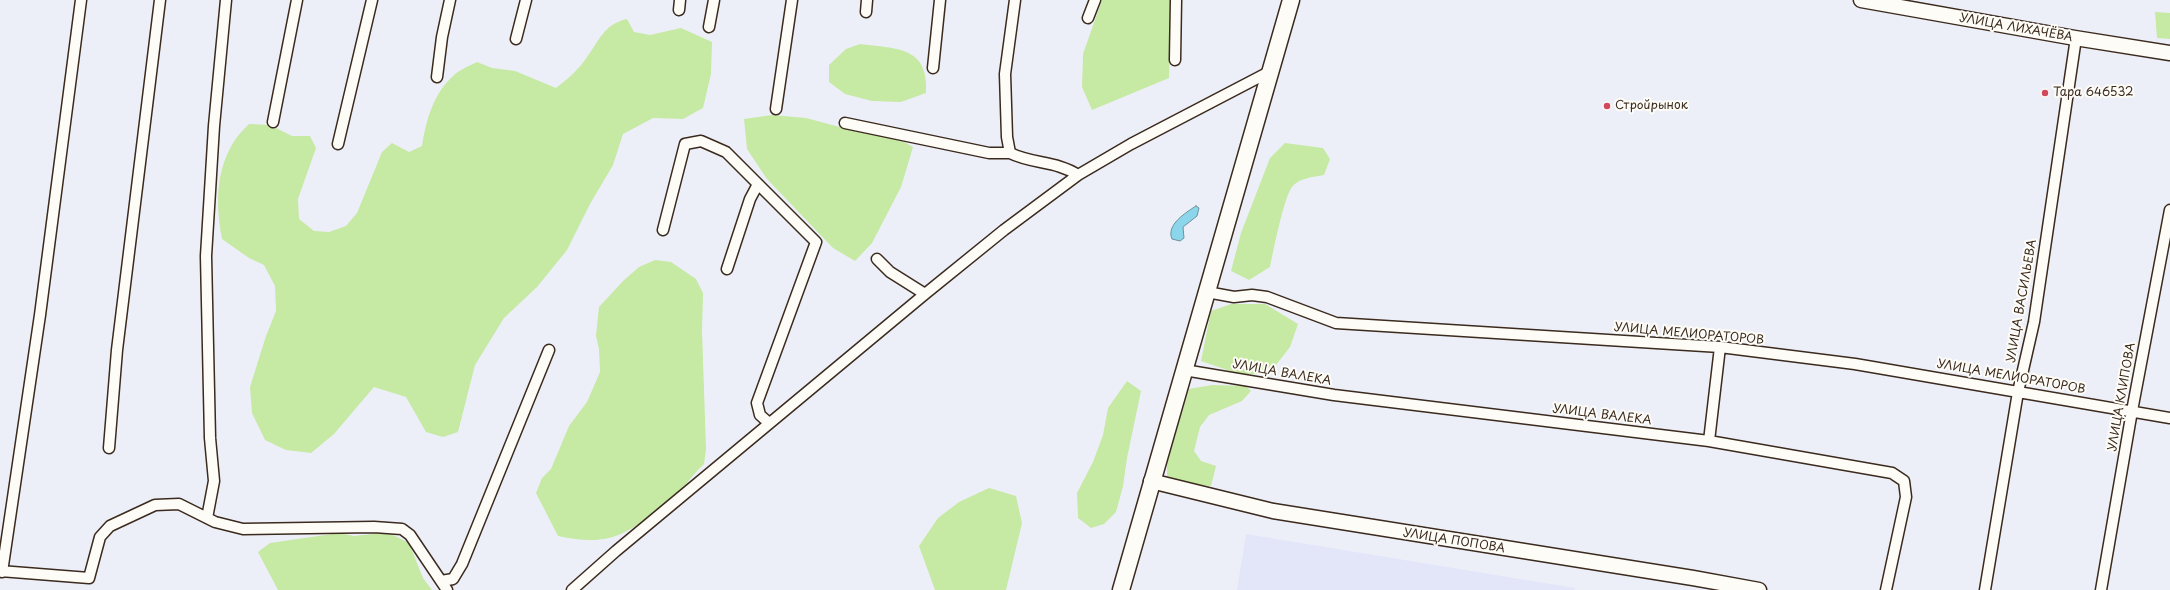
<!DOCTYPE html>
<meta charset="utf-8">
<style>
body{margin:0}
canvas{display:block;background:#edeff8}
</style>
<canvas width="2170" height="590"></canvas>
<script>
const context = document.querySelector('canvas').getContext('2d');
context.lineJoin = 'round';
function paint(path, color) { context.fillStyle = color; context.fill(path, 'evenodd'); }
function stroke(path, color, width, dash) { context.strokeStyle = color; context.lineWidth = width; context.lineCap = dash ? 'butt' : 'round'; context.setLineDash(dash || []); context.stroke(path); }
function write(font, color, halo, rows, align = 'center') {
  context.font = font + ' "Playpen Sans",sans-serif'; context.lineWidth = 4; context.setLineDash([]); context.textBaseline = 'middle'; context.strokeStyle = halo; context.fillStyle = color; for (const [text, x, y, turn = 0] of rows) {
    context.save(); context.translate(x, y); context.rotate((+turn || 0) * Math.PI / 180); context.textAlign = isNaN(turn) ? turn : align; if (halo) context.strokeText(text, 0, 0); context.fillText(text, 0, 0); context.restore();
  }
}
paint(new Path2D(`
 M1246,534L1575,588V590H1237Z`), '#e2e6f8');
paint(new Path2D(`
 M1102,0H1171L1169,78L1092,110L1082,87L1083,54Z
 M2155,12L2170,13V39L2157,38Z
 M627,19L634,32L650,35L681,28L712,42L711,74L703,108L683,119L653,118L623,134L613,165L590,204L567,250L537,287L504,318L475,365L458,432L443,437L426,432L406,397L374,387L334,434L311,453L286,450L265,440L252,413L250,387L266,336L276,311L275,286L264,265L249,258L222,239C216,207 215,173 233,143C237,136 243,130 249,124L270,125L292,136H310L316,148L298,199L299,219L314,231L329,232L346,226L357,213L382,152L392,143L409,152L422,146C426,121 433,94 453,76C459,70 469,66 477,62L492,68L515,71L556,88C568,79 579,69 587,57C599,41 604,24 627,19Z
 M860,44C897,49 929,46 926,93L901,102L872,101L845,94L829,82V65L846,49Z
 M772,115L806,118L862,133L885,137L904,142L913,147L901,187L872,243L855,261L833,248L767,179L747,149L744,119Z
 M1285,143L1323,148L1330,159L1324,175C1313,177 1299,178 1292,187C1284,197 1273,252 1270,267L1249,280L1231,271L1241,233L1270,158Z
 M655,260L671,262L696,279L703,293L702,331L706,449L704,464C696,471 690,479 684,487C677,495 668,501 660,507C624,538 605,546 558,536L536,493L542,478L551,469L569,426L587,402L600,372L599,349L596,336L599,307L623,281L639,267Z
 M1231,304H1265L1298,324L1290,347L1269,374H1239L1201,361L1211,311Z
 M1127,381L1141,391L1127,458L1123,486L1116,512L1104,524L1091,528L1078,518L1077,493L1093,462L1103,435L1108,408Z
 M1212,385L1246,386L1251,391L1242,401L1209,415L1200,427L1194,451L1201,461L1216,466L1211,486L1190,485L1167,476V462L1189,389Z
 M989,488L1016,496L1022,523L1006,590H935L919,546L938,518L959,502Z
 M339,533L354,536L382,533L393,535L409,543L423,578L432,590H278L258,552L270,543Z`), '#c6e9a3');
const water = new Path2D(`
 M1196,206L1199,208L1197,216L1183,227L1184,238L1180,241L1172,239C1166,225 1185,213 1196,206Z`);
paint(water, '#8cd6ec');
stroke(water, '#6c919a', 1);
const street = new Path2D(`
 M1015,0L1005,74L1007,137L1010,153C1032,164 1057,161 1078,175
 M679,10L680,0
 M866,12L867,0
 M1088,18L1095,0
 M709,27L714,0
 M516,39L526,0
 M1175,60L1176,0
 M933,68L940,0
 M437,77L442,37L450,0
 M776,109L792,0
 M273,122L297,0
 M845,123L989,153H1010
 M338,144L372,0
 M663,230L685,144L701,141L726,152L816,242L757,403L760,415L769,423
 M877,259L890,272L925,294
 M727,269L750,199L758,184
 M1207,292L1234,297L1252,295L1267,297L1336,323L1720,347L1855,364L2170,418
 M1184,370L1334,395L1709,441L1892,473L1904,481L1906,497L1886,590
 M1709,441L1720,347
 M109,448L117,350L160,0
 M207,518L214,481L210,438L206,256L214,126L226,0
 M0,571L89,578L100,537L110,526L155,505L179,504L215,522L243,529L374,527L402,529L410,535L447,590
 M2,572L40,315L81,0
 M441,581L453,579L462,564L549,350
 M572,590L616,551L925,294L1004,230L1078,175L1131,144L1271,71
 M1985,590L2018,392L2034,322L2076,38
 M2101,590L2132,411L2170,210`);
const secondary = new Path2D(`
 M1861,0L2075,38L2170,53
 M1151,481L1273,511L1693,578L1759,590`);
const primary = new Path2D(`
 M1121,590L1291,0`);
stroke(street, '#3b2a1e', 13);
stroke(secondary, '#3b2a1e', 17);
stroke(primary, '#3b2a1e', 19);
stroke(street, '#fdfcf7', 10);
stroke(secondary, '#fdfcf7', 14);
stroke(primary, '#fdfcf7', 16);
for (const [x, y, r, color] of [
 [2045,93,4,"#d1495b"],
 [1607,106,4,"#d1495b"]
]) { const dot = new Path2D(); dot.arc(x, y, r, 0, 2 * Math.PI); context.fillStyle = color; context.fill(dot); stroke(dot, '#fdfcf7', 1.5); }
write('12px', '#3b2a1e', '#fdfcf7', [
 ["УЛИЦА ЛИХАЧЁВА",2016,28,10],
 ["УЛИЦА ВАСИЛЬЕВА",2022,301,-80],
 ["УЛИЦА МЕЛИОРАТОРОВ",1689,334,5],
 ["УЛИЦА ВАЛЕКА",1282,373,10],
 ["УЛИЦА МЕЛИОРАТОРОВ",2011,377,10],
 ["УЛИЦА КЛИПОВА",2122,397,-80],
 ["УЛИЦА ВАЛЕКА",1602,415,7],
 ["УЛИЦА ПОПОВА",1454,541,9]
]);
write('12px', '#3b2a1e', '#fdfcf7', [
 ["Тара 646532",2053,93],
 ["Стройрынок",1615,106]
], 'left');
</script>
